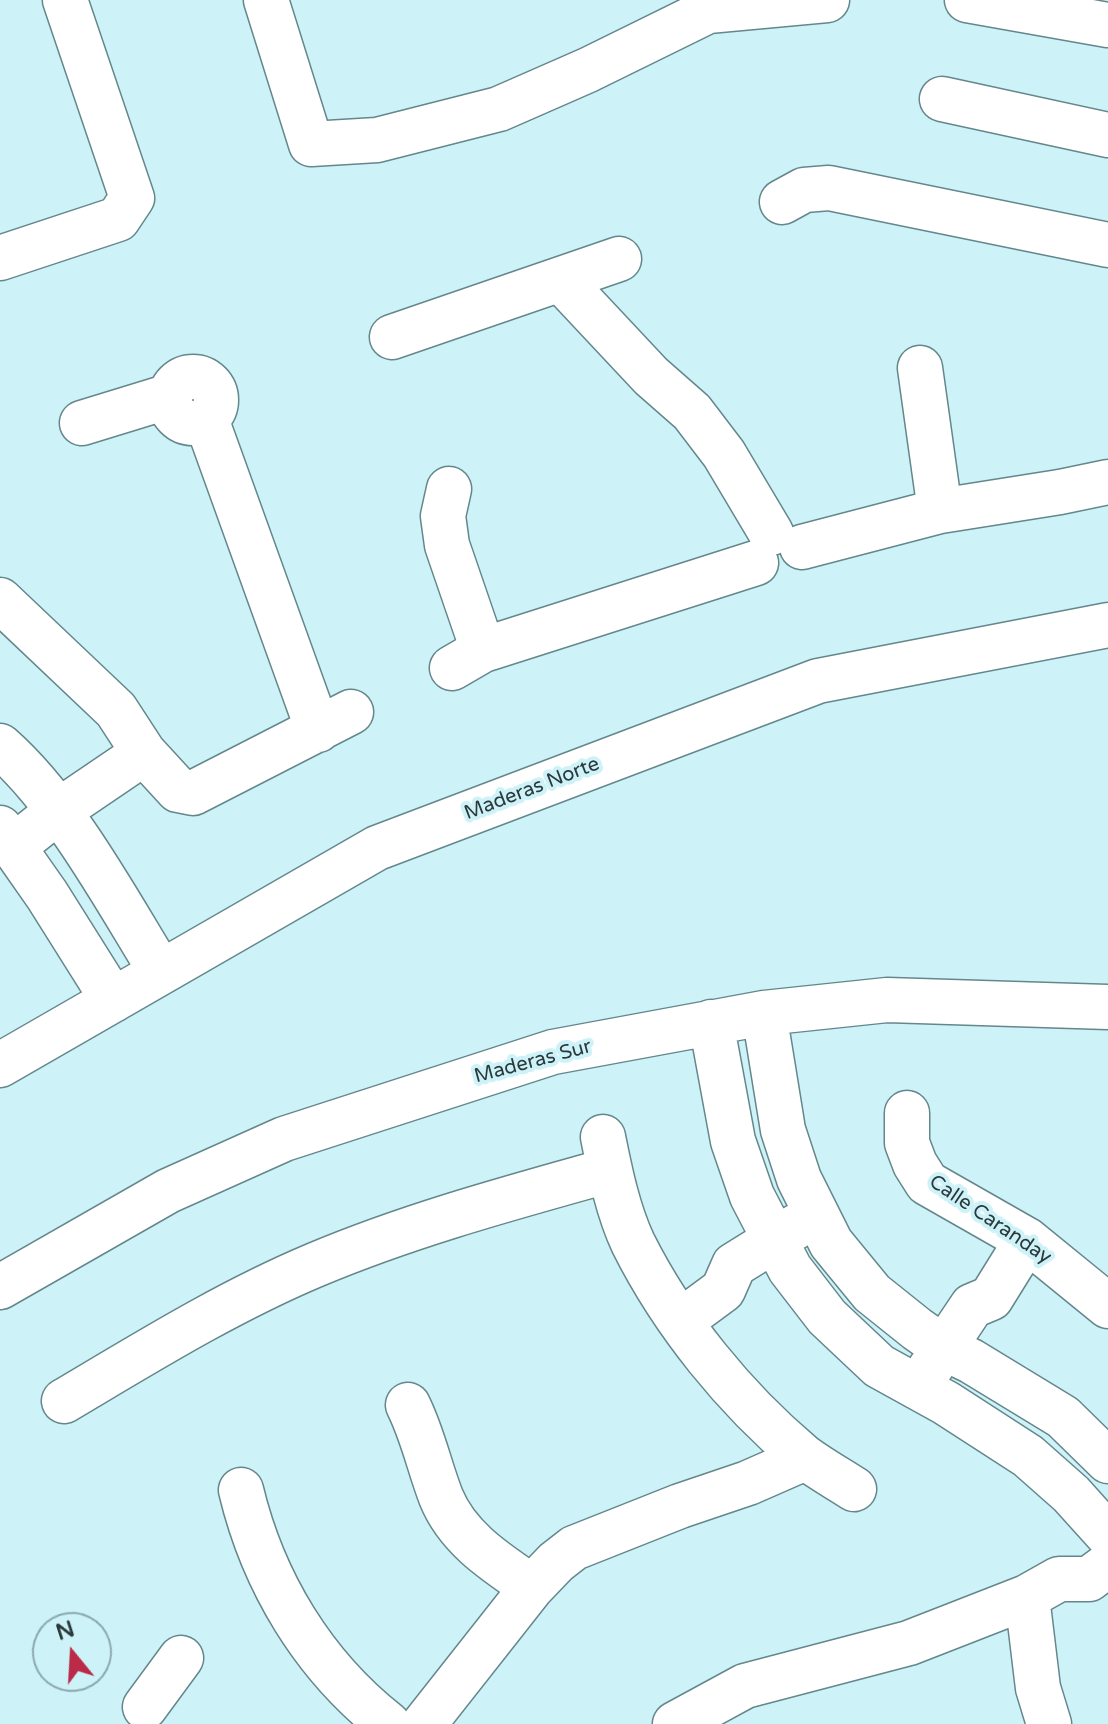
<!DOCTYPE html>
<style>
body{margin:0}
#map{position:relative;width:1108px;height:1724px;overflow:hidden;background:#cdf3f8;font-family:"Varela Round",sans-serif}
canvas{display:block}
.north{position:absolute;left:32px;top:1612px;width:80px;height:80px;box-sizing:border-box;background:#cdf3f8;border:2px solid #8ca9ad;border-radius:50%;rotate:342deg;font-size:22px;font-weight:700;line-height:32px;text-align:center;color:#2b393c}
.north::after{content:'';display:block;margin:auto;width:28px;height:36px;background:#bb2a47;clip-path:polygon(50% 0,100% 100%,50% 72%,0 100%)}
</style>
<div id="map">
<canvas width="1108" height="1724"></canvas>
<div class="north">N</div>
</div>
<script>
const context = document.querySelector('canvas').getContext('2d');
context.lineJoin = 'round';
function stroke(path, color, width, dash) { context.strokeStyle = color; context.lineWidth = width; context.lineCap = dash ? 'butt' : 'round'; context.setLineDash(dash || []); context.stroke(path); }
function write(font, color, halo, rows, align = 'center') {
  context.font = font + ' "Varela Round",sans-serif'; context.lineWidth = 8; context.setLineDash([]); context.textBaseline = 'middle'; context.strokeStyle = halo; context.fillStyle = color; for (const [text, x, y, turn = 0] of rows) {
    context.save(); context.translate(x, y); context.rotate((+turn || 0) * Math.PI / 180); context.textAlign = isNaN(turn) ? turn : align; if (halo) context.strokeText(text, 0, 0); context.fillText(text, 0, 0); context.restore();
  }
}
const minor = new Path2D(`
 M266,0L311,144L377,140L499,109L588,70L708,11L827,0
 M967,0L1108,25
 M942,99L1108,135
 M782,202L804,190L829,188L1108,245
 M0,258L118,219L132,198L65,0
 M561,280L651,376L692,412L724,454L771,533
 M392,337L619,259
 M920,368L940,511
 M170 400a23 23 0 1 1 46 0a23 23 0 1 1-46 0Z
 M206,419L318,730
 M82,423L170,396
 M449,489L443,516L447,545L483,650
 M802,547L940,511L1060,492L1108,482
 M0,600L116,710L144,753L57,812L13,847
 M452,668L483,650L756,563
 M0,746C64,802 116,899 161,972
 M144,753L178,790L193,793L351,712
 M0,828L47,895L113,1000
 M764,1013L783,1130L799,1179L831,1243L872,1293L917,1329L944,1348L971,1361L1063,1417L1108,1461
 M711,1022L733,1141L752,1196L790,1269L827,1317L879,1366L946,1403L1028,1456L1071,1494L1108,1535
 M0,1065L377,848L818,681L1108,625
 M907,1113V1143L915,1164L927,1183L1027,1240L1108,1306
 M603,1137C610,1172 618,1211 633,1243C673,1323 735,1399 803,1456C819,1468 837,1478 854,1489
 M0,1287L168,1191L284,1139L553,1052L764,1013L887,1000L1108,1007
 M681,1321L723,1290L734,1265L797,1226
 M927,1373L972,1306L991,1298L1027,1240
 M64,1401C145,1353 227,1302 315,1265C410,1225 510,1198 610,1170
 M408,1405C423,1435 429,1466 441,1497C458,1539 497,1563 532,1587
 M241,1490C263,1582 313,1665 388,1724
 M1027,1597L1038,1688L1049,1724
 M145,1707L181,1658
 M424,1724L532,1587L556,1562L574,1548L680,1506L748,1483L805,1458
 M675,1724L745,1686L909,1643L1027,1597L1059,1579H1089L1108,1565`);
stroke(minor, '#64878c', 47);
stroke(minor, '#fff', 44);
write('20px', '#2b393c', '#cdf3f8', [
 ["Maderas Norte",532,789,-21],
 ["Maderas Sur",533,1062,-15],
 ["Calle Caranday",990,1220,34]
]);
</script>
